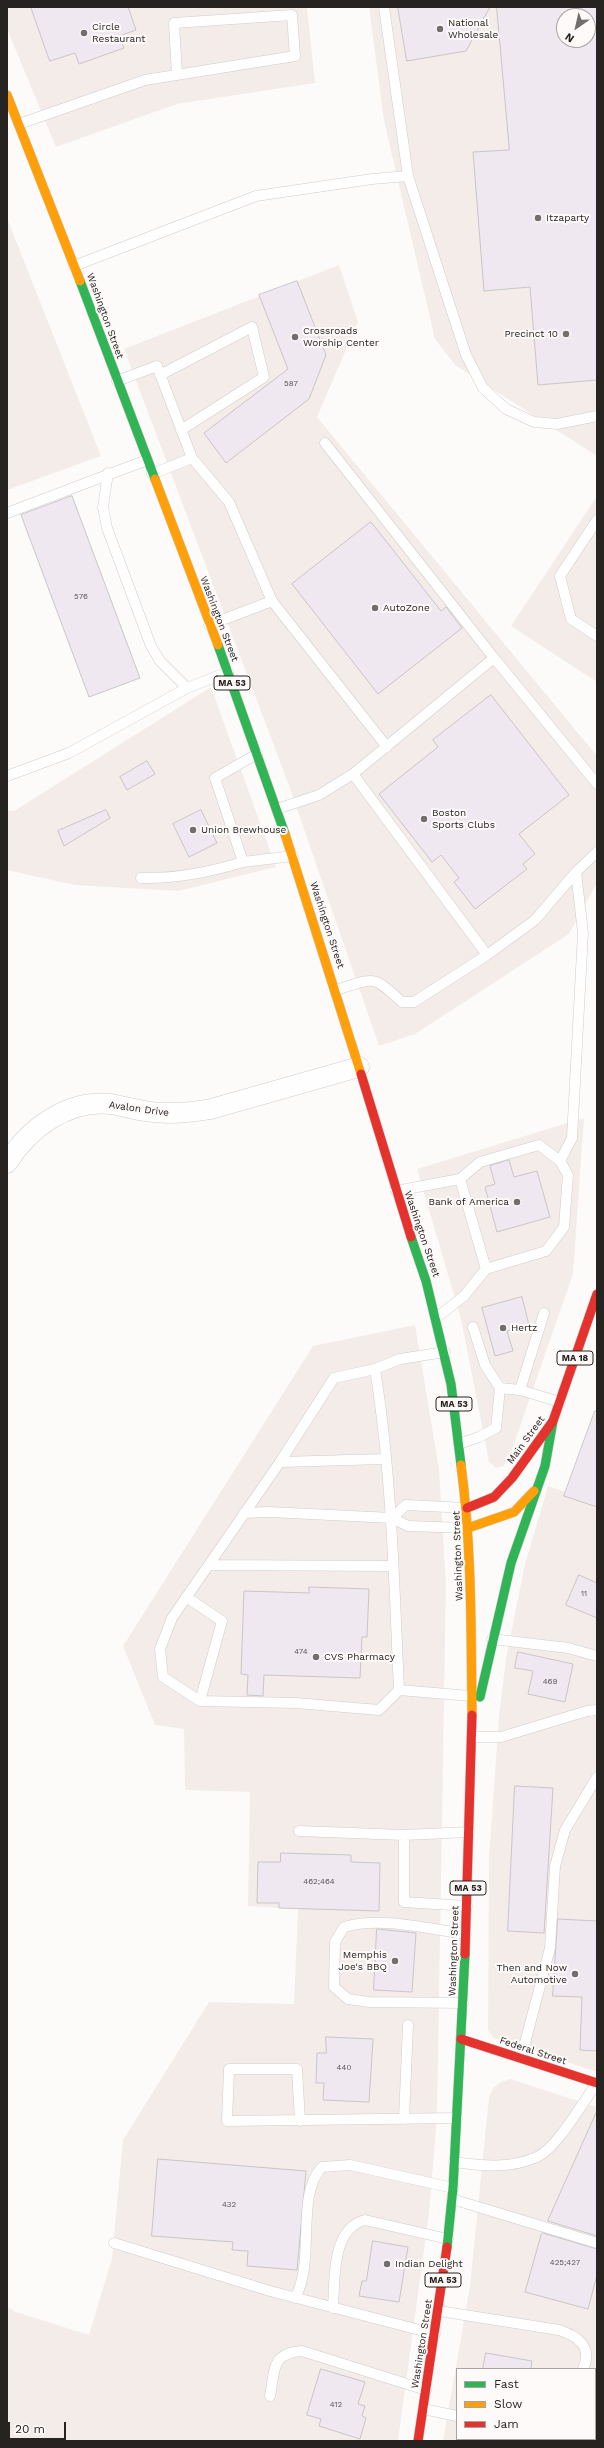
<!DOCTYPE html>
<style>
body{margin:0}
#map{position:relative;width:604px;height:2448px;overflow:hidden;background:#fdfbfa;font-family:"Work Sans",sans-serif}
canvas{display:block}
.frame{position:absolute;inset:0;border:8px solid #262321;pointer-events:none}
.legend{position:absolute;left:456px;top:2368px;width:140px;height:72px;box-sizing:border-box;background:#fefaf9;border:1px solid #a8a4a3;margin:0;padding:5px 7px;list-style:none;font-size:12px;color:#262321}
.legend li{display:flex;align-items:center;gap:8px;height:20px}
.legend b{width:20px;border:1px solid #a8a4a3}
.north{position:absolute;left:556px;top:8px;width:40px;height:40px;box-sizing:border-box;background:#fefaf9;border:1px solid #a8a4a3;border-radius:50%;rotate:214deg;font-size:11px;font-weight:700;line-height:16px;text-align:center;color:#262321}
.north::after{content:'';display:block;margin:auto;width:14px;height:18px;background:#716f6d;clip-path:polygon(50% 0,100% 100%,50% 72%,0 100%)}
.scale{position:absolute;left:8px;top:2422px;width:58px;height:18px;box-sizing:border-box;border:2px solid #262321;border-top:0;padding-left:5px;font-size:12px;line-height:14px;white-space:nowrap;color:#262321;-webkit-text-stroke:3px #fefaf9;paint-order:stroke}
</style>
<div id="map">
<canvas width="604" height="2448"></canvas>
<div class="frame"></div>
<ul class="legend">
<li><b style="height:5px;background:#30b455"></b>Fast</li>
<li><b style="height:5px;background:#ff9f0a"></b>Slow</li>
<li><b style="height:5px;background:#e5322d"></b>Jam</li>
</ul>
<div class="north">N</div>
<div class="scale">20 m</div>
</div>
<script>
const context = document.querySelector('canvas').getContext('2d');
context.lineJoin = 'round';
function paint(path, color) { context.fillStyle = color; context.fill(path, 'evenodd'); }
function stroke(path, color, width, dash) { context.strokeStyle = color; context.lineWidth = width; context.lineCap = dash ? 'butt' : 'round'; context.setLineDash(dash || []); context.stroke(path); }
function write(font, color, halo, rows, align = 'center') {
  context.font = font + ' "Work Sans",sans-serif'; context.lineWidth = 4; context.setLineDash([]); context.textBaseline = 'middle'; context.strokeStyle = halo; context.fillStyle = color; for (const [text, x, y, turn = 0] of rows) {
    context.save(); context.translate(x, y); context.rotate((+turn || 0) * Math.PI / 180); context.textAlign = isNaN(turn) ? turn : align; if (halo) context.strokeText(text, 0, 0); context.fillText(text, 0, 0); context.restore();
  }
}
paint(new Path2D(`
 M7,7H307L315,83L177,104L56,147L7,29Z
 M369,7H597V456L455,365L435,339L384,121ZM564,16H588V40H564Z
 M7,218L101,456L7,490Z
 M339,265L358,322L317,417L597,756V883L569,934L415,1034L379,1046L288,783L124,349Z
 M597,496V682L511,626Z
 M211,687L276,867L178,891L74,885L7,870V810L14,811Z
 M584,1118L573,1274L508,1461L503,1466L496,1468L489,1462L461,1319L417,1169Z
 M415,1325L439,1469L446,1583L437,2117L429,2213L398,2441H7V2307L16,2312L89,2335L112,2258L123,2140L209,2002L294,2004L298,1909L248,1906L250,1792L185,1790L184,1729L155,1725L123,1646L313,1346Z
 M548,1486L597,1504V2072L494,2038L488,2030L489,1858L499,1716L506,1659L517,1603L525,1564Z
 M510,2079L597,2107V2372L595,2376V2369H457V2439H564L563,2441H443L470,2286L489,2097L493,2088L501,2082Z`), '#f4ece8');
const building = new Path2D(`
 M31,7H128L136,30L119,36L124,48L79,64L75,53L50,61Z
 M398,7H490L466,51L407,61Z
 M497,7H597V380L538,385L530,287L484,291L473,152L509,150ZM564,16H588V40H564Z
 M297,281L326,355L309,399L226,463L204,433L288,369L259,295Z
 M72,496L140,678L89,697L21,515Z
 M371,522L441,611L446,607L462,628L378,694L292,584Z
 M491,695L569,795L519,834L535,854L523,864L527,869L475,909L454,882L459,878L441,855L432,862L379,794L438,747L433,740Z
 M147,761L155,774L127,790L120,777Z
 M106,810L110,818L64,846L58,831Z
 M201,810L217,843L189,857L173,824Z
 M509,1160L514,1177L537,1171L550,1217L497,1232L485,1187L495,1184L490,1166Z
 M522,1297L529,1325L507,1331L513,1351L495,1356L482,1308Z
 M595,1411H597V1507L564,1496Z
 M579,1575L597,1583V1618L566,1605Z
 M309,1587L369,1589L367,1637H362L360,1678L264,1675L263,1696L247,1695L248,1675L241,1674L244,1591L309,1593Z
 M518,1652L573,1664L565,1702L528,1694L533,1671L515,1668Z
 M515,1786L553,1788L544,1933L508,1931Z
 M281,1853L351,1855V1862L380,1863L379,1911L279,1908V1903H257L258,1862H280Z
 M558,1919L597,1921V2051L580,2050L582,1997L553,1996Z
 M377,1929L416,1933L412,1992L374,1990Z
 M326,2037L373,2039L369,2102L323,2100L324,2083H316L317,2053H326Z
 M597,2111V2236L548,2221Z
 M158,2159L306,2171L297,2270L247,2266L248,2251L232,2250L233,2242L152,2236Z
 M543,2233L597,2249V2275L588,2309L525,2292L541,2235Z
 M373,2241L408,2247L399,2302L359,2296L362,2281H366Z
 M486,2353L532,2361L531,2369H483Z
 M321,2369L365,2382L358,2404L365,2406L362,2416L366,2418L360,2439L319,2426L321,2419L307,2415Z`);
paint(building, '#efe8f1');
stroke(building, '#c8c6c7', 1);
const lane = new Path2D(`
 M384,7L408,176L466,355L483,388L506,409L534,422L557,424L597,416
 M19,124L145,80L295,56L292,15L174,23L177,75
 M74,266L256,196L372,179L408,176
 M160,375L252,327L264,377L181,430
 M117,381L157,366L192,458
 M325,443L494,658
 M108,473L103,507L107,528L151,646L160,661L187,688
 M152,474L192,458L229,502L272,601
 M7,513L147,460
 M597,520L560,576L571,619L597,636
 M209,625L272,601L387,747
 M257,754L215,778L243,862L293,856
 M353,774L494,658L597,784
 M7,776L69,753L187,688L228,672
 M277,809L319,795L353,774L487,955L535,920L576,872L597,852
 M141,878C176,879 210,872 243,862
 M336,990C376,978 371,974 402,1002H414L487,955
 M560,1161L572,1138L583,933L576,872
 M460,1179L480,1162L539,1145L560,1161L568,1175L564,1227L546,1251L486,1269
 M396,1191L460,1179L486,1269L464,1296L436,1318
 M473,1327L485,1365L500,1388
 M375,1369L334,1378L280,1462L172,1618L160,1649L163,1677L200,1701L296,1703L379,1710L399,1690L471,1696
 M520,1390L544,1313
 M459,1444L479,1437L496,1428L500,1388L520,1390L560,1402
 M280,1462L385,1459
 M244,1513L269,1512L392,1518L408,1526L468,1528
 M392,1518L406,1505L467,1508
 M209,1565L393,1566
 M186,1597L222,1621L200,1701
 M492,1639L568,1648L597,1656
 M399,1690C394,1583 392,1475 375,1369L400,1359L445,1352
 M472,1737H501L587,1711L597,1710
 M299,1831L404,1835
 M467,1906L404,1902V1835L469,1832
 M463,2003L369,2002L348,1999L334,1987L335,1942L344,1927C382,1916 428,1929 466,1934
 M521,2058L550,1948L555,1866L565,1830L597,1777
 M404,2119L408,2025
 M300,2121L297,2069H229L227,2121L457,2118
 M454,2162C482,2166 510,2169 537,2157C557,2148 583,2102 597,2083
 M452,2199L597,2243
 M114,2243L270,2291L435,2334
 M295,2298C316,2261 295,2195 322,2167L350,2165L453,2188
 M333,2308C335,2280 331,2229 365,2220L448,2239
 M439,2311L559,2330C578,2336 593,2347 583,2369
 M270,2396C275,2370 271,2353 302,2351L426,2390
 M423,2409L457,2416`);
const street = new Path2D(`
 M7,1163C29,1128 68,1099 111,1104C122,1106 133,1109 144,1111C167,1115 188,1113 211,1109L359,1067`);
const fast = new Path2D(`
 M80,281L155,479
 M218,645L285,834
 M411,1237L426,1281L451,1384L461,1465
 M480,1697L511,1563L545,1466L553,1421
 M447,2247L453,2188L465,1954`);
const slow = new Path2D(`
 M7,95L80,281
 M155,479L218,645
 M285,834L361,1074
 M461,1465C472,1548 471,1632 472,1715
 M468,1528L514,1512L534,1491`);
const jam = new Path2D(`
 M361,1074L411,1237
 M467,1508L494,1497L512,1478L553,1421L597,1294
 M465,1954L472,1715
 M461,2039L597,2083
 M418,2441L447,2247`);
stroke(lane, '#cfcccb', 11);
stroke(street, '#cfcccb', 21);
stroke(fast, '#cfcccb', 10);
stroke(slow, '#cfcccb', 10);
stroke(jam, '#cfcccb', 10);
stroke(lane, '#fffefe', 10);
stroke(street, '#fffefe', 20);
stroke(fast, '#30b455', 9);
stroke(slow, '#ff9f0a', 9);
stroke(jam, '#e5322d', 9);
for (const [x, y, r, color] of [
 [440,29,4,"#716f6d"],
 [84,33,4,"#716f6d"],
 [538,218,4,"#716f6d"],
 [566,334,4,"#716f6d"],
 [295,337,4,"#716f6d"],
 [375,608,4,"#716f6d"],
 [424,819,4,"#716f6d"],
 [193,830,4,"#716f6d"],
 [517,1202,4,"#716f6d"],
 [503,1328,4,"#716f6d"],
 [316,1657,4,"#716f6d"],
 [395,1961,4,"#716f6d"],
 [575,1974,4,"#716f6d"],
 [387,2264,4,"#716f6d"]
]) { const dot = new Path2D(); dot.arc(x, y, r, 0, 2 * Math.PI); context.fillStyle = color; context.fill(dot); stroke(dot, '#fefaf9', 1.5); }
write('8px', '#585455', null, [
 ["587",291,384],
 ["576",81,597],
 ["11",584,1594],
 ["474",301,1652],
 ["469",550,1682],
 ["462;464",319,1882],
 ["440",344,2068],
 ["432",229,2205],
 ["425;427",565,2263],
 ["412",336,2405]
]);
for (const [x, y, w] of [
 [232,683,36],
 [575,1358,36],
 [454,1404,36],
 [468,1888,36],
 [443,2280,36]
]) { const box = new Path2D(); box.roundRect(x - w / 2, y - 7, w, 14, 3); context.fillStyle = '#fefaf9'; context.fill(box); stroke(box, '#262321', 1); }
write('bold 9px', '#262321', null, [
 ["MA 53",232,683],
 ["MA 18",575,1358],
 ["MA 53",454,1404],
 ["MA 53",468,1888],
 ["MA 53",443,2280]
]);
write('10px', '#262321', '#fefaf9', [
 ["National",448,23],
 ["Wholesale",448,35],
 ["Circle",92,27],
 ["Restaurant",92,39],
 ["Itzaparty",546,218],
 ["Crossroads",303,331],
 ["Worship Center",303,343],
 ["Precinct 10",558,334,"right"],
 ["AutoZone",383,608],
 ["Boston",432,813],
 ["Sports Clubs",432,825],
 ["Union Brewhouse",201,830],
 ["Bank of America",509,1202,"right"],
 ["Hertz",511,1328],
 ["CVS Pharmacy",324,1657],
 ["Memphis",387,1955,"right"],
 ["Joe's BBQ",387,1967,"right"],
 ["Then and Now",567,1968,"right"],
 ["Automotive",567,1980,"right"],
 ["Indian Delight",395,2264]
], 'left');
write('10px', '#262321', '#fefaf9', [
 ["Washington Street",105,316,70],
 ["Washington Street",219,619,69],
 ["Washington Street",327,925,72],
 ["Avalon Drive",139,1109,8],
 ["Washington Street",422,1234,71],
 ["Main Street",526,1440,-54],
 ["Washington Street",458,1556,-92],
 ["Washington Street",454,1951,-88],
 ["Federal Street",533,2051,18],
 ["Washington Street",422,2344,-81]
]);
</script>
